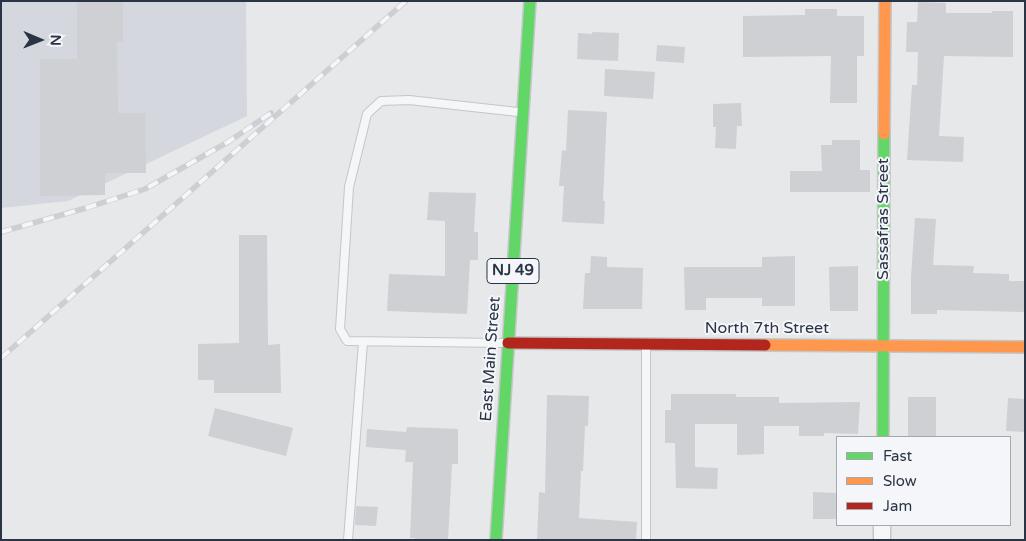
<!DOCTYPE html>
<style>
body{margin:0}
#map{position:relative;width:1026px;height:541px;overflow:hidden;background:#e6e8ea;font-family:"Varela Round",sans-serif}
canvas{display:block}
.frame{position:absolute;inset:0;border:2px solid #2b3445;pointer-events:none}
.legend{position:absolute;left:836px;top:436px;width:175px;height:90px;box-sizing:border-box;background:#f4f6f9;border:1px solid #a4a8b1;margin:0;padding:6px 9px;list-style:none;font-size:15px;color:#2b3445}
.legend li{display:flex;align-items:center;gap:10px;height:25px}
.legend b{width:25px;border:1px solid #a4a8b1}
.north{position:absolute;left:15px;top:15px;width:50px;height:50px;-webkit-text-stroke:4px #f4f6f9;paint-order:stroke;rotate:91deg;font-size:14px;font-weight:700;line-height:20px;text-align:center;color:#2b3445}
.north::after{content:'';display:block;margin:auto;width:18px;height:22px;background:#2b3445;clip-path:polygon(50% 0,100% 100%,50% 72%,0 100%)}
</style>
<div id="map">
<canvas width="1026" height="541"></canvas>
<div class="frame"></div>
<ul class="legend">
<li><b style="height:6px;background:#63d668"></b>Fast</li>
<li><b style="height:6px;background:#ff974d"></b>Slow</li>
<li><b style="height:6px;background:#b3261e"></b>Jam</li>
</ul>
<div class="north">N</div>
</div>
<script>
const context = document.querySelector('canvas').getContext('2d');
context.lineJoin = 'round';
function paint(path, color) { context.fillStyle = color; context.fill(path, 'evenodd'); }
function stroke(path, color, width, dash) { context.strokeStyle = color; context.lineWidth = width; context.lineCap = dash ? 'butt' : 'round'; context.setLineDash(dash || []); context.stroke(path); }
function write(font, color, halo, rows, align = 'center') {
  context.font = font + ' "Varela Round",sans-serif'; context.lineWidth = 4; context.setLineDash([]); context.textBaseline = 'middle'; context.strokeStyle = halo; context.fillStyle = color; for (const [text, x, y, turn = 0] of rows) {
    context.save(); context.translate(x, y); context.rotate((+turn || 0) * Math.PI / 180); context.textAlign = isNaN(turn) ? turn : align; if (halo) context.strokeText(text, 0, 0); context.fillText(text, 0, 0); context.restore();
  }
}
paint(new Path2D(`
 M1,1H246L247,116L68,201L1,208Z`), '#d4d7dd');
paint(new Path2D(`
 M77,1H123V42H117L118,113H145L146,173H105V195L40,196V59H77Z
 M918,2L946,3V13H992V11H1013V57L944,56L939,136L964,137L963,162L907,160L912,85H917L918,52H906L907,22H917Z
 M805,9H837V16H864V56H857V103H830L831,56L743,57V16L805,15Z
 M592,32L619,33L618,61L577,59L578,33L592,34Z
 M657,45L685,47L684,63L656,61Z
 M605,69L655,72L653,99L604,96Z
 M741,103L742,126H737L736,149L715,148L716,127H713V104Z
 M568,110L607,112L603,201H605L604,224L562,222L564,186H559L562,150L566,151Z
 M832,140H860V170H870V192H790V171H822L821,145H832Z
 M429,192L476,193L474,232H478V260H470L467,314L387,311L389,274L445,276V221L427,220Z
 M915,218L936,219L933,265L974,266L973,273L1009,274V281H1025V312L937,310V314H911V277Z
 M239,235H267L268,345L280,344L281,393H214V380H198V344L239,343Z
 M591,256L607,257V267L643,268L642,309H583L585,273H590Z
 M795,256V306H762V298H706V310H685L684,267H762V257Z
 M858,266V311H830L829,267Z
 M671,394H736V397H779V403L860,402L858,434L824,433V436H799V426H764V454L737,455V424H695V467L718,468L717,489L676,488L675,443H665V410H671Z
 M547,395L589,396L588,426H585L583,471H581L579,518L637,522L636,540H537L539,492L545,493Z
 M908,397H936V437H908Z
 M1008,398L1025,399V432L1006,431Z
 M215,408L293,428L286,456L208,436Z
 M407,427L458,429V464H452L448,540H415V538H410L413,462H405L406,450L366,447L367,429L406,432Z
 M813,492L837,493V519H813Z
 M356,506L378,507L376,526L355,525Z`), '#ced0d3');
const lane = new Path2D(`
 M504,343L347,341L340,329L349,187L367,114L381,101L409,100L518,112
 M348,540L363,342
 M646,540V347`);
const street = new Path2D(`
 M882,540V525`);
const fast = new Path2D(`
 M883,437L884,134
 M496,540L530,1`);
const slow = new Path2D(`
 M884,134L885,1
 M765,345L1025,347`);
const jam = new Path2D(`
 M508,343L765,345`);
stroke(lane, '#c4c6c8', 10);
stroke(street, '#c4c6c8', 19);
stroke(fast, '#c4c6c8', 14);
stroke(slow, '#c4c6c8', 14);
stroke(jam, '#c4c6c8', 14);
stroke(lane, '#f5f6f7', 8);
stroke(street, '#f5f6f7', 16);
stroke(fast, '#63d668', 11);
stroke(slow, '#ff974d', 11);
stroke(jam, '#b3261e', 11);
const rail = new Path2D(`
 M1,232L86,208L145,189L228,142L271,113
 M1,358L406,1`);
stroke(rail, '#cecfd2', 5.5);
stroke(rail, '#f4f6f9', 4, [11]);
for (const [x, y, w] of [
 [513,271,52]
]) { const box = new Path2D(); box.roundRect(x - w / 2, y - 12.5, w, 25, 4); context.fillStyle = '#f4f6f9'; context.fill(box); stroke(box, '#2b3445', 1); }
write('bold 15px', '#2b3445', null, [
 ["NJ 49",513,271]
]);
write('16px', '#2b3445', '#f4f6f9', [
 ["Sassafras Street",884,219,-90],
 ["North 7th Street",767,329],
 ["East Main Street",491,359,-86]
]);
</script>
